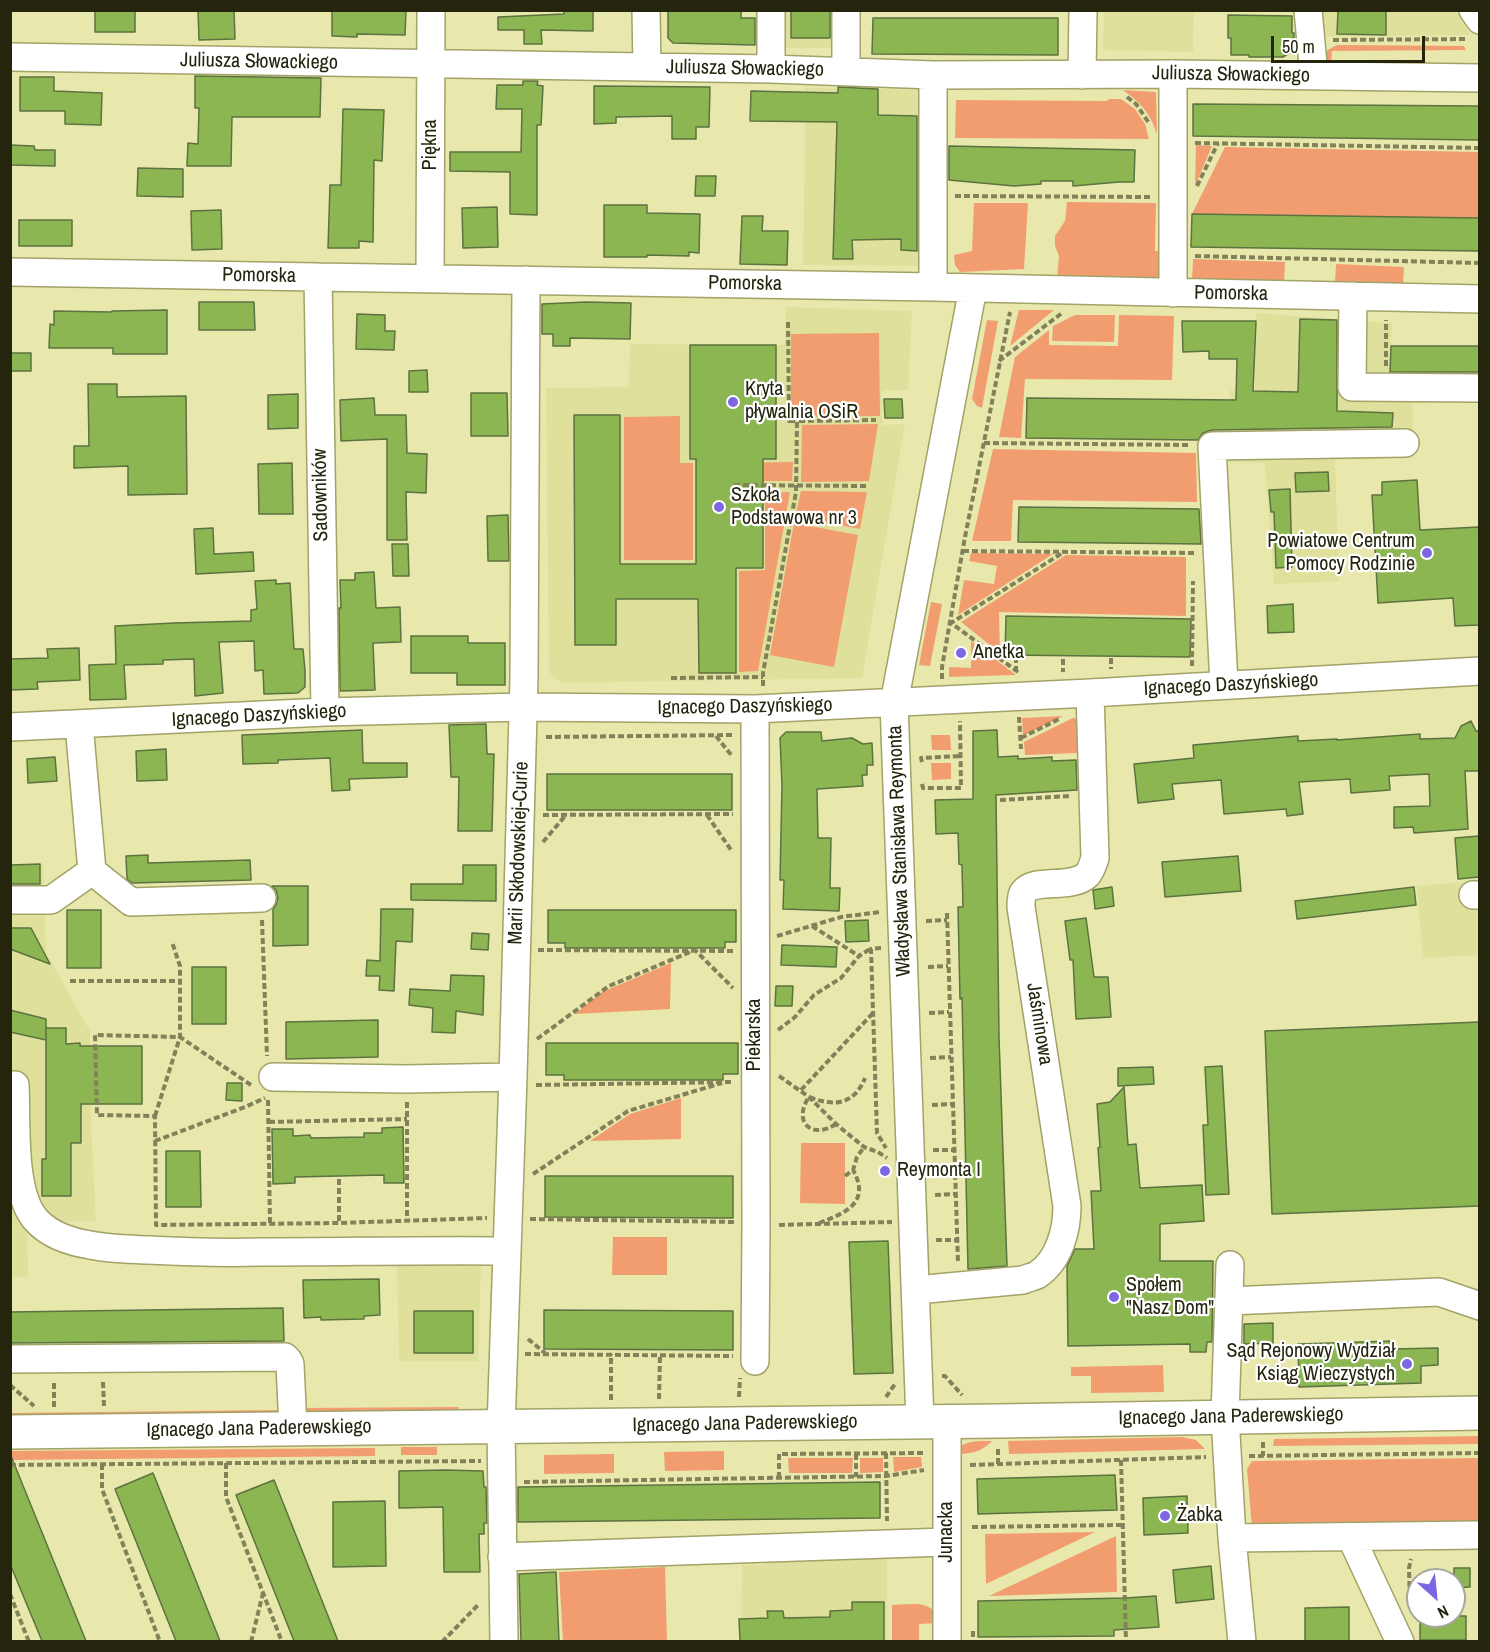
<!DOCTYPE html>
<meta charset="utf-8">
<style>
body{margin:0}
#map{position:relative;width:1490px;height:1652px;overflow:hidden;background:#e8e8ad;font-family:"Archivo Narrow",sans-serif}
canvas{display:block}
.frame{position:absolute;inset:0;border:12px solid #25240d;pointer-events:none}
.north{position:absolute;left:1406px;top:1568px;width:60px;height:60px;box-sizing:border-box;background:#fff;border:2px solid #a8a79e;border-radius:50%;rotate:153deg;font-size:16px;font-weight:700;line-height:24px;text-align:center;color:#25240d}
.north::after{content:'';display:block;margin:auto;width:21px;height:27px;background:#7d66e1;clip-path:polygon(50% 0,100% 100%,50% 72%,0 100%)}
.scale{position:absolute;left:1271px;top:36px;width:154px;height:27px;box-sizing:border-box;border:3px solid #25240d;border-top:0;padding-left:8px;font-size:18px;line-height:21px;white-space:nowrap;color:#25240d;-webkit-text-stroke:4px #fff;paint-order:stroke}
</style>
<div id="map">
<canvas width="1490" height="1652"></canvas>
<div class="frame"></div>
<div class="north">N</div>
<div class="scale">50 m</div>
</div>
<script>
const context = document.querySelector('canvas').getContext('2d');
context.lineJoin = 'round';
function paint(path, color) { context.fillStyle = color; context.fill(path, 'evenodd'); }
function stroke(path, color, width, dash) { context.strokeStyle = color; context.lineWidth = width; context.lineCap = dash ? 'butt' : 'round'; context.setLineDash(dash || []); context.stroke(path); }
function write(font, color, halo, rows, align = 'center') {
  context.font = font + ' "Archivo Narrow",sans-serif'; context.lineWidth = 4.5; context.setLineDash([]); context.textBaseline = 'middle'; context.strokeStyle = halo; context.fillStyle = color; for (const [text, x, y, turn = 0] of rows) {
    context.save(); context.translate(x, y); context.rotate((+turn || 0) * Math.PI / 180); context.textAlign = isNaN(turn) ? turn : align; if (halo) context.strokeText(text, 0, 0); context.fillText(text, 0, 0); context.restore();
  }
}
paint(new Path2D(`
 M758,11H861V48H758Z
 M1104,11H1194L1193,52L1103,50Z
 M1316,11H1456L1470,35L1317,37Z
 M806,88L930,90L927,266L803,265Z
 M786,307L912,311L908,390H882V425L905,424L862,678L561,683L549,672L546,388L629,387L630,344L785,345Z
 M1256,313L1392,323L1389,379L1412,380L1414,458L1335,460L1339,581L1274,584L1265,463L1229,462L1230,390L1255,391Z
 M40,864H43L46,953L90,1031L91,1121L96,1221L27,1222L28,1277H11V885L40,884Z
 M1479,881V955L1423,958L1417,886Z
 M481,1262L478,1361H399L397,1263Z
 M767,1546H887V1641L741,1642L742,1565H766Z`), '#dfe09c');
paint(new Path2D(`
 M1337,45L1464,46L1466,50L1332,51L1331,66L1324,62V52Z
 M1123,90L1156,92L1157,134C1150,113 1141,103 1123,90Z
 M1110,99H1121L1135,109L1145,124L1149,139L955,138L956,100L1106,101Z
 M1196,145L1212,146L1195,186Z
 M1225,147L1479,152V218L1192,214Z
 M1067,202L1156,203L1155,251H1166L1165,281L1057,278L1059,256L1055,246V236L1065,221Z
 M974,203H1028L1024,269L960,272L955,265L954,255L972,251Z
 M1193,259L1285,262L1284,284L1192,281Z
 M1336,264L1404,267L1403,285L1335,282Z
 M1019,310H1054L1010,346Z
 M1075,315H1115L1114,342L1052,341L1053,326Z
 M1119,315L1174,316L1172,380L1025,379L1021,438L999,437L1015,357L1049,330V345L1118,346Z
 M987,320L998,321L982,408L977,406L972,399Z
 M879,333L880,416L791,417V334Z
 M680,416V463H693V560H624V417Z
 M878,424L869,481L801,482L802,425Z
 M993,449L1196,453L1197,502L1013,500L1011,541H972Z
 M793,462L792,481H733V463Z
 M801,491L867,492L860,529L795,517Z
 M790,492L758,671L739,672V571L765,570V493Z
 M794,523L858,535L834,667L770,655Z
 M971,553L1053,554L958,615L964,580L994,584L997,566L969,561Z
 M1066,555L1186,557V616L999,612L1000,653L961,622Z
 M931,602L942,604L930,666L919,665Z
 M971,641L1016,675L949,677V667L971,668Z
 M1063,716L1023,736L1022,718Z
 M1073,718L1078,719L1079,753L1025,755L1024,742Z
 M950,735L951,750H932L931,735Z
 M931,763H951V779L932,780Z
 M671,963L670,1009L575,1014L602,992Z
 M681,1098V1139L590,1141L630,1114Z
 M801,1143H845V1204L800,1203Z
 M613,1237H667V1275H612Z
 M1163,1365L1164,1392L1091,1393V1376H1071V1367Z
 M459,1407L458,1411L304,1413L300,1408Z
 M281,1410L278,1412L11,1416L10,1413Z
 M1480,1436L1479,1444L1273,1446L1274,1439Z
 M1182,1437L1196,1440L1205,1449L1009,1454L1008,1441Z
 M992,1441C981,1453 969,1454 953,1454C961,1440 977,1441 992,1441Z
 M401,1447H437V1455H401Z
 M375,1448V1456L11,1460L10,1451Z
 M724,1451V1470L665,1471L664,1452Z
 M614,1454V1473L544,1474V1455Z
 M893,1457H921L922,1467L894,1472Z
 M788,1458H853L852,1473H789Z
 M860,1458H883V1472L860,1473Z
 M1479,1458V1526L1252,1528L1247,1469L1252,1461Z
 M1095,1532L986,1584L985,1534Z
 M1116,1536L1117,1592L989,1596Z
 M665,1567L667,1641H563L559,1572Z
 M892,1605C904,1605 928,1600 935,1613C936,1616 936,1620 937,1623L919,1624V1641H892Z`), '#f29d70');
const building = new Path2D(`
 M95,10H135V32H95Z
 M198,10H234L235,39L199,40Z
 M332,10H406L405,35L357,34V37L332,36Z
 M564,10H593V31L541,30L542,44H524V30H498V17L564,14Z
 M668,10H741V18H755V45L673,43L668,38Z
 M791,10H830V38H791Z
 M1338,10H1386V35L1337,34Z
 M1228,15L1292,16V33H1294V50L1283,57H1249V55H1231V38H1228Z
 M873,18H1058V55L872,54Z
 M195,76L321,78L320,117H232L231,166H187L188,143L198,144L199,108H195Z
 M20,77H54V91L102,93L101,125L65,124V111H20Z
 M523,81H538L537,85L543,86L541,125H537V215L510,214V172L450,171V152H521L522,109H496L497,85H523Z
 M594,86L710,87L709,127H696V139H672V116L616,117V123L594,124Z
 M838,87L878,89V115L917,116V251L901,250V239L852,240L853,259H833L837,122L750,121L751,91L838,93Z
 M1193,104L1479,106V140L1193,136Z
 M343,109L384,110L382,161L374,160L373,242L359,241V248H328L330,185H341Z
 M10,145L34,146L35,150H55V166L10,165Z
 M949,146L1135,150L1134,182H1119L1073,186V181H1041V184L1014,186L949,180Z
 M138,168L183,169V197L137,196Z
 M696,176H716L715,196H695Z
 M604,205H647V213L700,214L699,253L689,252V256L647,255V257H604Z
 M497,207L498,247L463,248L462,208Z
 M221,210L222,249L192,250L191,211Z
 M1192,214L1479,218V251L1191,247Z
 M742,216H763L762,231H788L787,265L740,264Z
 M19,220H72V246H19Z
 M199,302H254L255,330H199Z
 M586,302L631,303L630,339L570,338V346H553V334H542V304Z
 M167,310V354H113V348H49L50,324L54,325V311L112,312V311Z
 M357,314L385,315V331H395L394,350L356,349Z
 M1300,319L1337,320V411L1393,413L1392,427L1212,430L1203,433L1198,440L1026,438L1027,398L1236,400L1237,359H1209V351L1183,352L1182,321H1256L1253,391L1298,392Z
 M690,345H776V459H763V568H736V673H699L698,599H616V645H575L574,415H620V564H696V459H690Z
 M1391,346H1479V372H1390Z
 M10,353H31V371H10Z
 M427,370L428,392H409V371Z
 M88,384H117V397L186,396L187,494L128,495V466L74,468V446H89Z
 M471,393H507L508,436H471Z
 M298,394V428L268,429V395Z
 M374,398L375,415H406L407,453L427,454L426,493L406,492L407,540H387V439L341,441L340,400Z
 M884,399H902L903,418H885Z
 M292,463L293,514H259L258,464Z
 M1328,472L1329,491L1296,492L1295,473Z
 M1417,480L1420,530L1479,527V625L1455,626L1453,598L1378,603L1372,495H1382V482Z
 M1290,489L1292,567L1276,568L1274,512H1271L1269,490Z
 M1019,507L1199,509L1201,544L1018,542Z
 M508,515L509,561H488L487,516Z
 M213,528L214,554L253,552L254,571L196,574L194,529Z
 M392,544H408L409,576H393Z
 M374,572L376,608L400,607L401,642L373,643L375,690L340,691L339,608H341L340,580H355V573Z
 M276,580V584L290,583L294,649H303L305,670V687L298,693L264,694L263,670L255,671L254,641L219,642L223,693L195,696L194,659L163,660V664L124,665L126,699L90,700L89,665L116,664L115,626L174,623L251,621V610L257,609L255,581Z
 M1293,604L1294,632L1268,633L1267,606Z
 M1006,616L1191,619L1190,657L1005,655Z
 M411,636H468V643H505V685H457V673H411Z
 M79,648L80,680L37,682L38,689L10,690V659L48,658L47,649Z
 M1471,721L1476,731H1479V771H1465L1468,829L1414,833L1413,827L1394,828V807L1430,806L1429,774L1389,776L1390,790L1351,793L1350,779L1299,782L1303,814L1287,816L1286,809L1224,814L1221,780L1172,784L1174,799L1138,803L1134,764L1194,758L1193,745L1298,736V741L1337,739V740L1420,734V739L1455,738L1461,726Z
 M486,724L487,754H494L492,831H458L459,777H451L449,725Z
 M362,730L363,763H407V777L349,779L350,790L332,791L330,758L278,760V763L243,764L242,735Z
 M997,730L998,757L1018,756V759L1052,757V761L1076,760L1077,790L996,795L999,1037L1007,1266L968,1269L962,998L960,999L958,907H963L962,865L959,864L958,833L936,834L935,800L973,799V731Z
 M786,732H821L822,741L852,738L863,744L872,743L873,765H867V775H862L863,786L817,789L818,838H831L830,888H840L839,911L783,909L784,880H780L782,785L780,738Z
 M166,749L167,780L137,781L136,751Z
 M55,757L57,781L28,783L27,759Z
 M547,774H732V810H547Z
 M1479,836V877L1458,879L1455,838Z
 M148,855V863L250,860L251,880L132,883L127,879L126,856Z
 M1238,856L1241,891L1165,897L1162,862Z
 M40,864V884H10V865Z
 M463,865H496V901L411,900V884H463Z
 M272,886H308V945L273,946V909L276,905L278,898L276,890Z
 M1112,887L1114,906L1095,909L1093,890Z
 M1414,887L1416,905L1297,919L1295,901Z
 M381,909H413L412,942L396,941L394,991L379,990L380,976H366L367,960L380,961Z
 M67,910H101V968H67Z
 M548,910H736V942H725V948H565V943H548Z
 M1086,918L1094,977H1108L1111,1017L1076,1019L1073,960H1070L1065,921Z
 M868,920L869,941L846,942L845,921Z
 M10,928H31L50,964L10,949Z
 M472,933L489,934L488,950L471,949Z
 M782,945L837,947L836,967L781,965Z
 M192,967H226V1024H192Z
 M451,975L484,976L483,1015L456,1011L455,1033L432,1032L433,1008L409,1005L410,989L450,991Z
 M776,986H793L792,1006H775Z
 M10,1010L46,1019V1040L10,1032Z
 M378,1020V1057L286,1059V1022Z
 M1479,1022V1206L1272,1214L1265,1031Z
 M46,1028H66V1044L80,1043V1046H142V1104H81V1143H71V1196H42V1159H46Z
 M546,1043H738V1074H723V1080H564V1075H546Z
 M1222,1066L1229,1194L1206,1195L1203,1125H1208L1205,1067Z
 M1153,1067L1154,1084L1118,1086V1068Z
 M227,1083H242V1101L226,1100Z
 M1124,1087L1128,1145L1136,1144L1140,1188L1202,1185L1204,1221L1160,1224V1261H1213L1212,1342H1207L1206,1352H1190V1344L1068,1346L1067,1266L1075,1249H1094L1091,1191H1101L1098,1148L1100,1147L1097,1104L1110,1102Z
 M403,1127L404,1183H384V1175L295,1177V1183L273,1184L272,1129H293V1136L310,1135L311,1138L364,1137V1133H382V1128Z
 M166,1151H200L201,1207H166Z
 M545,1176H733V1218L545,1217Z
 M888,1241L893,1373L854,1374L849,1242Z
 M379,1279L380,1315L364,1316V1319L321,1320V1317L304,1318L303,1280Z
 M283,1308L284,1341L10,1343V1312Z
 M544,1310L733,1311V1350L544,1349Z
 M414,1311H473V1353H414Z
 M1273,1323V1343L1244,1344V1324Z
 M1393,1341L1394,1349L1438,1348V1365L1421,1366V1383L1299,1387L1298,1344Z
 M10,1456H11L86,1641H42L10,1564Z
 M445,1470L483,1471L484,1487H486L487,1523H484V1534H479L480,1572H444L443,1507L399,1508V1471Z
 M153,1473L220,1641H176L115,1489Z
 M1115,1475L1117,1510L978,1514L977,1479Z
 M274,1480L338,1641H294L236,1495Z
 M880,1482V1518L518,1522V1487Z
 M1187,1496L1188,1533L1144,1535L1143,1498Z
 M385,1501L386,1566L333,1567V1502Z
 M1211,1566L1214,1599L1176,1603L1173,1570Z
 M1454,1568H1470V1587L1454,1588Z
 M556,1572L559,1641H521L519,1574Z
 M1156,1596L1159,1627L1114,1630V1636L978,1637V1601L1126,1598Z
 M852,1602H884V1641H740L739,1619L768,1618L767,1611H783L784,1618L830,1617V1611L852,1610Z
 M1349,1607V1641H1305V1608Z
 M1420,1616H1466V1640H1420Z`);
paint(building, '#8cb651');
stroke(building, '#5c7240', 1.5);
const minor = new Path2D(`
 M646,10L647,67
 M846,10V71
 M1308,10L1314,76
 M1473,10L1480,20
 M10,57L771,69L933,75L1173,74L1480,78
 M771,69V10
 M1082,75L1083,10
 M10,272L933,287L1480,299
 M318,277L325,712
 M430,279L431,10
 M933,287V75
 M1173,293V74
 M1353,296L1352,387L1480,388
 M1224,685L1212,446L1405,443
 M79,724L92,871L131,902L262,898
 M10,727L325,712L523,707L755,709L1090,693L1480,671
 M1473,895H1480
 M10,900H51L92,871
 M273,1077L406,1079L513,1077
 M15,1085C17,1121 11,1194 37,1221C50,1235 72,1242 90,1245C109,1249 129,1249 148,1250C186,1252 224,1253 262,1252C343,1252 425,1250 507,1251
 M1230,1265L1225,1416L1232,1538L1242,1642
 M916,1290L1023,1280C1027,1278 1033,1277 1037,1275C1059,1261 1067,1230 1067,1206L1021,907C1021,902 1021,897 1023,893C1033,877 1071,890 1087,875C1091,871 1093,864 1095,858L1090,693
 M1229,1301L1439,1292L1480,1306
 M10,1359L285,1357L288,1360L290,1364L293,1429
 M755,1361L756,1226L755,709
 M920,1422L894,703L973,288
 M1351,1537L1400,1642
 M1232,1538L1480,1535
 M502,1557L946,1542
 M504,1642L501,1427L513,1077L524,677L526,280
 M947,1642V1422`);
const major = new Path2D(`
 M10,1432L998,1421L1480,1413`);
stroke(minor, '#a2a269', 30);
stroke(major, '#a2a269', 36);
stroke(new Path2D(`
 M1333,40L1467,39
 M1127,97L1136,104L1149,123
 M1195,143L1480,148
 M1197,186L1218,143
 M955,196L1151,197
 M1195,256L1480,263
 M788,322L789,421H797
 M999,361L1062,313
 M1386,366V320
 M984,443L1191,445
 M734,485L867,486
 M963,551L1196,553
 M1016,657V671
 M1111,658V669
 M1063,659V672
 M1192,666L1193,581
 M1018,672L951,623L1064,552
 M671,678L763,677
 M942,679V667L965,537L1010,312
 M763,686V673L796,492L797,421L876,420
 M1019,717L1021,749
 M716,736L732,756
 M546,737L733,735
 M1021,738L1061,718
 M922,762L921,758L961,756
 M922,784L923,788H961L960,721
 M1000,800L1070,796
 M543,815L733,814
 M707,815L731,850
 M543,842L565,816
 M947,913L958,1263
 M262,920L267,1056
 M926,921L947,920
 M812,926L859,956
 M777,936L841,917L880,912
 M881,948L871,949L877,1133L886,1148
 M538,950L734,951
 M928,967L948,966
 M70,981H181
 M929,1013L949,1012
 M778,1030L795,1017L814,995L841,978L859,956L870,949
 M537,1039L609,986L695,950L733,988
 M930,1058L951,1057
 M779,1076L809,1097L836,1124L864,1147L878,1152L887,1158
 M251,1085L180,1037L95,1035L97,1115L155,1116L156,1225L339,1223L487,1218
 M536,1085L732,1082
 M801,1090L873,1013
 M268,1100L270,1224
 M407,1102V1222
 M932,1105L952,1104
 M155,1116L180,1037V966L172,942
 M269,1122L407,1119
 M836,1124C812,1140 792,1122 809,1097C834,1107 854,1105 865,1078
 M155,1141L245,1107L265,1098
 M933,1150H954
 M533,1174L628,1111L722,1083
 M845,1176L853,1170L857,1157L864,1147
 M339,1179V1223
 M935,1195L955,1194
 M530,1219L735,1222
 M819,1223C846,1213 871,1202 853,1170
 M779,1225L892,1222
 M936,1240H956
 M528,1339L545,1353
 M525,1354L733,1356
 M942,1376H945L962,1395
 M103,1382L104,1407
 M10,1385L34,1406
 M739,1397L740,1378
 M886,1397L895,1384
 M659,1399L660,1355
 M611,1400V1354
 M54,1407V1382
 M1263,1442V1456
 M886,1453L887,1521
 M856,1454V1477
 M1249,1456L1480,1453
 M1121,1460L1126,1642
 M226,1463V1497L282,1642
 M102,1464V1489L160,1642
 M998,1464V1446
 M10,1465L481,1461
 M970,1465L1206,1457
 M779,1478V1454L926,1453
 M524,1482L886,1476L924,1470
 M972,1527L1122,1525
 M10,1594L29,1642
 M1410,1605L1409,1568L1411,1559
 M973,1631V1642
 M251,1642L263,1593
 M442,1642L479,1604`), '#828159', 4, [6, 3]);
stroke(minor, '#fff', 27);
stroke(major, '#fff', 33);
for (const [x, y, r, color] of [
 [733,402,6,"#7d66e1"],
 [719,507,6,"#7d66e1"],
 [1427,553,6,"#7d66e1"],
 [961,653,6,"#7d66e1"],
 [885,1171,6,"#7d66e1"],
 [1114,1297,6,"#7d66e1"],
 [1407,1364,6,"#7d66e1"],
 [1165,1516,6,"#7d66e1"]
]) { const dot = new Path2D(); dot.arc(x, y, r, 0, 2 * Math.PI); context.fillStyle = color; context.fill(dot); stroke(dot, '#fff', 2); }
write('20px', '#25240d', '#fff', [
 ["Juliusza Słowackiego",259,62,1],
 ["Juliusza Słowackiego",745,69,1],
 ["Juliusza Słowackiego",1231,75,1],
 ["Piękna",431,145,-90],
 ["Pomorska",259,276,1],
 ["Pomorska",745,284,1],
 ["Pomorska",1231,294,1],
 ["Sadowników",321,495,-91],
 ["Ignacego Daszyńskiego",1231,685,-3],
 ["Ignacego Daszyńskiego",745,707,-1],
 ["Ignacego Daszyńskiego",259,716,-3],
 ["Władysława Stanisława Reymonta",900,851,-92],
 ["Marii Skłodowskiej-Curie",519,853,-88],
 ["Jaśminowa",1039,1024,81],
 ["Piekarska",755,1035,-90],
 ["Ignacego Jana Paderewskiego",1231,1417,-1],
 ["Ignacego Jana Paderewskiego",745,1424,-1],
 ["Ignacego Jana Paderewskiego",259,1429,-1],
 ["Junacka",947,1532,-90]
]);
write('20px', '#25240d', '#fff', [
 ["Kryta",745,390],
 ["pływalnia OSiR",745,413],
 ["Szkoła",731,496],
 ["Podstawowa nr 3",731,519],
 ["Powiatowe Centrum",1415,542,"right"],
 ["Pomocy Rodzinie",1415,565,"right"],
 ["Anetka",973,653],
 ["Reymonta I",897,1171],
 ["Społem",1126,1286],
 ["\"Nasz Dom\"",1126,1309],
 ["Sąd Rejonowy Wydział",1395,1352,"right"],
 ["Ksiąg Wieczystych",1395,1375,"right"],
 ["Żabka",1177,1516]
], 'left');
</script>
